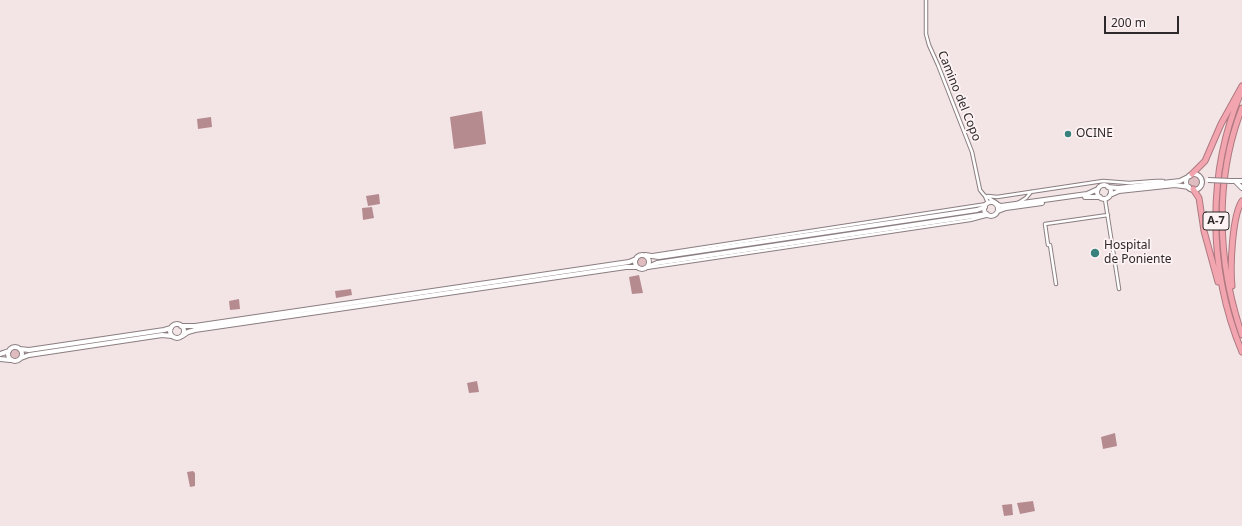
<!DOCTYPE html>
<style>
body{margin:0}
#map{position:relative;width:1242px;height:526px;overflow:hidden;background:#f3e5e6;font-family:"Noto Sans",sans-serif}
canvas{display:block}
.scale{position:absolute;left:1104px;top:16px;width:75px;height:18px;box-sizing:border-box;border:2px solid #2d2829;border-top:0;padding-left:5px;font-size:12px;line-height:14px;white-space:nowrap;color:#2d2829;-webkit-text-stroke:3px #fef3f4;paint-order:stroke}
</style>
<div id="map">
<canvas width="1242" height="526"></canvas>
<div class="scale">200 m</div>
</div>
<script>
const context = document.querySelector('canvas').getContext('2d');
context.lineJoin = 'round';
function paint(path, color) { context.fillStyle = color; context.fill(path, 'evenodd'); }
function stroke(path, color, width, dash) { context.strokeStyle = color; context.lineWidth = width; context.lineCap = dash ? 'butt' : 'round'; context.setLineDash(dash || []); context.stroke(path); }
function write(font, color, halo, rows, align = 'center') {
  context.font = font + ' "Noto Sans",sans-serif'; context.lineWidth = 3.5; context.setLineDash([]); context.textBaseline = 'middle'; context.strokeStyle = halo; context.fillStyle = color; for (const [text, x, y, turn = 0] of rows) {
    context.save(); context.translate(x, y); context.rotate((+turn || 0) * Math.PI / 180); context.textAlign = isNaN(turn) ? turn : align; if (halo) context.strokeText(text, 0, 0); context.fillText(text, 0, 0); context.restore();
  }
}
paint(new Path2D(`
 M1189 182a6 6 0 1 1 12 0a6 6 0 1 1-12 0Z
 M636 262a6 6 0 1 1 12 0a6 6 0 1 1-12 0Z
 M9 354a6 6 0 1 1 12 0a6 6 0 1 1-12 0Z`), '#dfbcc0');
paint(new Path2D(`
 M482,111L486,144L454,149L450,117Z
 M211,117L212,127L198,129L197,119Z
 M379,194L380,204L368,206L366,196Z
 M372,207L374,218L363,220L362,208Z
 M639,275L643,293L632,294L629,277Z
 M351,289L352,295L336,298L335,291Z
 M239,299L240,309L230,310L229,301Z
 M477,381L479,392L469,393L467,383Z
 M1115,433L1117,446L1103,449L1101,437Z
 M193,471L195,473V486L190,487L187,472Z
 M1033,501L1035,511L1020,514L1017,503Z
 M1012,504L1013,515L1004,516L1002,505Z`), '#b68b90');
const minor = new Path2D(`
 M926,0V34L929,45L938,65L972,152L980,190L984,195L997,203
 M985,196L988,203
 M988,196L997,197L1103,181L1129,183L1156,181H1163
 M1105,199L1119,289
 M1018,203L1026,198L1031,192
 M654,255L987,204
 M646,268L970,220L989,215
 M1056,284L1050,245H1048L1045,224L1108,215`);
const secondary = new Path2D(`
 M1186 182a8 8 0 1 1 16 0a8 8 0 1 1-16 0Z
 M1231,181H1242
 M1236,182L1242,188
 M1097 192a7 7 0 1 1 14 0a7 7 0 1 1-14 0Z
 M1108,187L1118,188L1180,181L1190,176
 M1110,195L1119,191L1175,185L1189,187
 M1085,197H1100
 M984 209a7 7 0 1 1 14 0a7 7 0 1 1-14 0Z
 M996,204L1001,206L1087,194L1098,189
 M998,211L1006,208L1042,203
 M635 262a7 7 0 1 1 14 0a7 7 0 1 1-14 0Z
 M645,255L659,257L977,210L985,207
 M648,267L657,263L987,214
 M170 331a7 7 0 1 1 14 0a7 7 0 1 1-14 0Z
 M181,326H195L629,262L636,259
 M182,336L188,332L195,330L626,267H637
 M8 354a7 7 0 1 1 14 0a7 7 0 1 1-14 0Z
 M20,349L29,350L164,330L171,328
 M0,354L9,351
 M21,358L29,355L162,335L172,336
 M0,359L10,360`);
const motorway = new Path2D(`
 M1242,90C1206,173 1208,270 1242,352
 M1242,108C1214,180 1217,262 1242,335
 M1192,174L1205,161L1221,124L1242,86
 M1193,189L1199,198L1204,231L1218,282
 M1232,286C1230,267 1232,216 1242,201`);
stroke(minor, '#8b7e80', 4.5);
stroke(secondary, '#8b7e80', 6);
stroke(motorway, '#ae7980', 7);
stroke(minor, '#fff', 2.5);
stroke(secondary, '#fff', 4);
stroke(motorway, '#f3a5af', 5);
const secondaryBridge = new Path2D(`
 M1208,180L1231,181`);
stroke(secondaryBridge, '#8b7e80', 6, []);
stroke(secondaryBridge, '#fff', 4);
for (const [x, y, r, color] of [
 [1068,134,4,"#39817d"],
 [1095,253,5,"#39817d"]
]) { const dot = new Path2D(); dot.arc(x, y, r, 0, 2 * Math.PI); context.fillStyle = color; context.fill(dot); stroke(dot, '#fef3f4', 1.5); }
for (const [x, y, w] of [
 [1216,221,26]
]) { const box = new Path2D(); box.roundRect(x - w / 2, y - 9, w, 18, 3); context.fillStyle = '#fef3f4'; context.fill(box); stroke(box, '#2d2829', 1); }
write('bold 11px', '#2d2829', null, [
 ["A-7",1216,221]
]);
write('12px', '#2d2829', '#fef3f4', [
 ["Camino del Copo",959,96,68]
]);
write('12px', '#2d2829', '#fef3f4', [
 ["OCINE",1076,134],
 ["Hospital",1104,246],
 ["de Poniente",1104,260]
], 'left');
</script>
